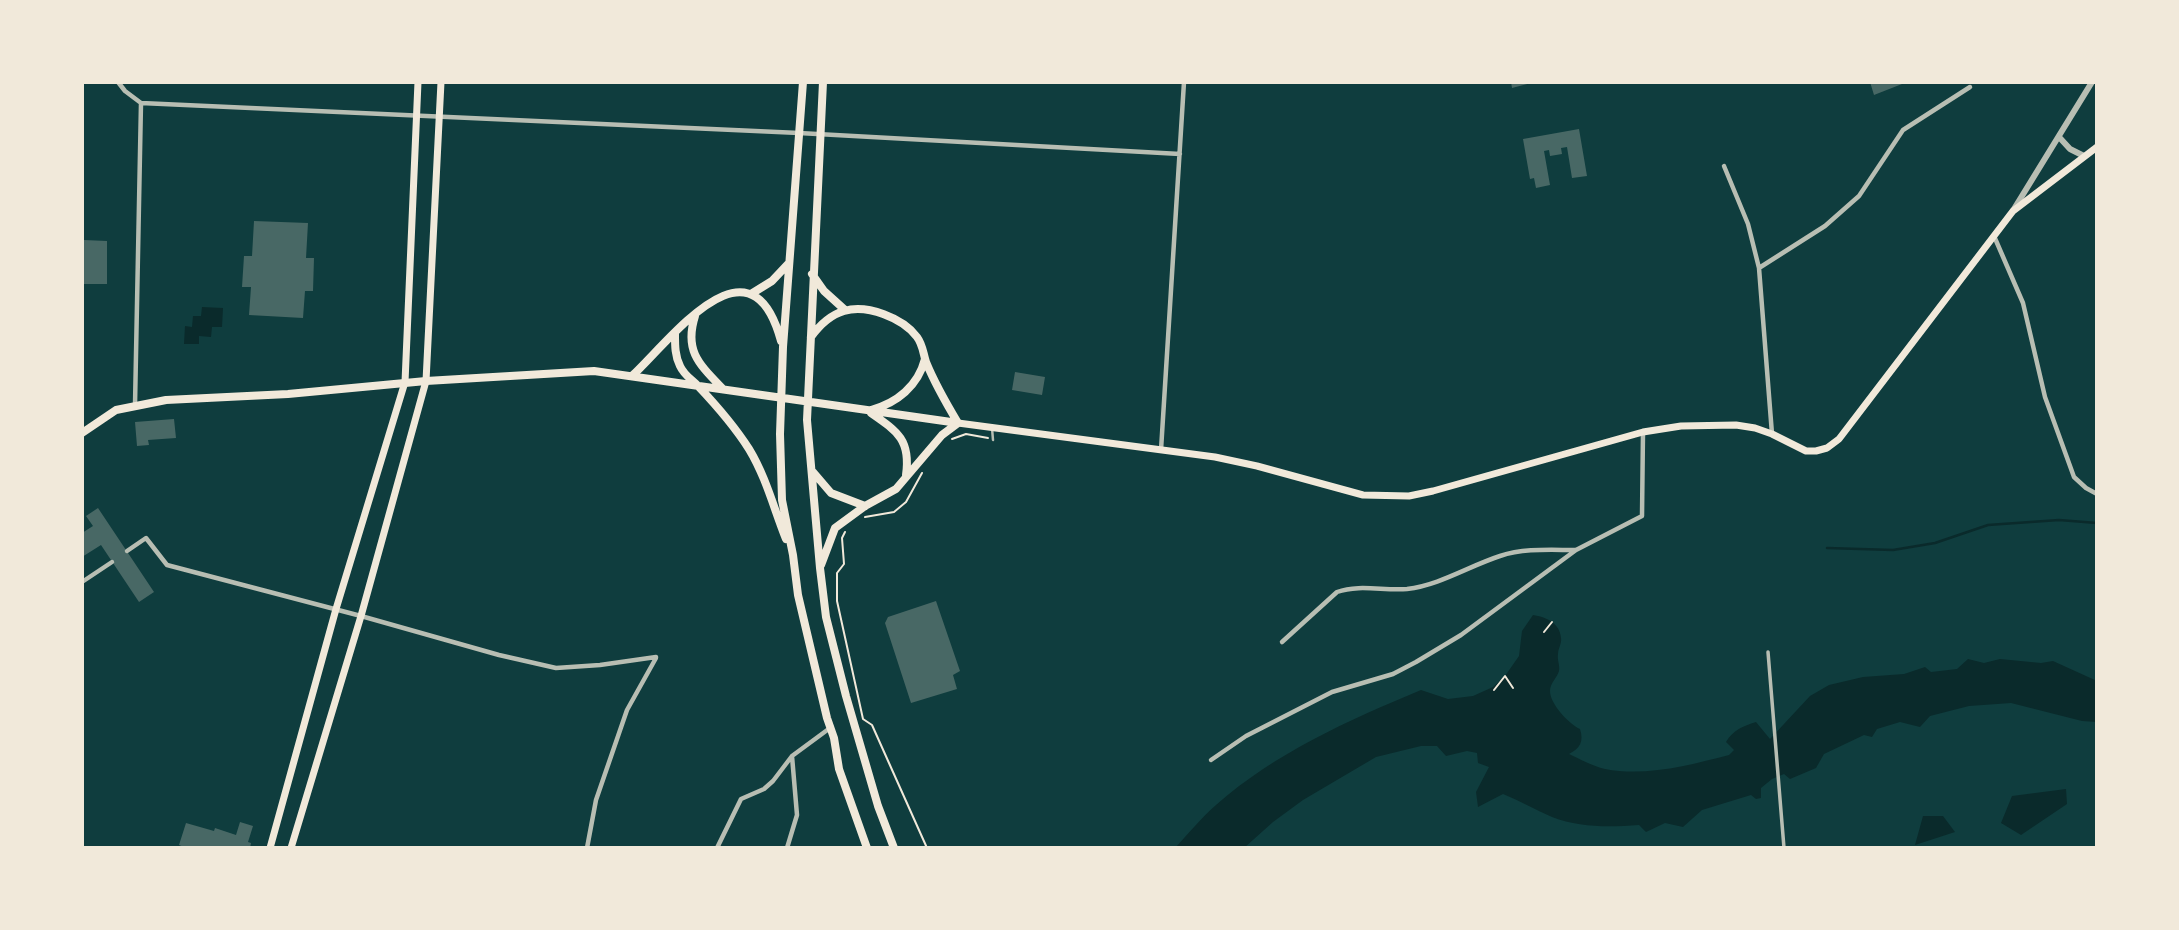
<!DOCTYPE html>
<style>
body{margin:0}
#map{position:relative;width:2179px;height:930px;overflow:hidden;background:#0f3d3e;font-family:"IBM Plex Sans",sans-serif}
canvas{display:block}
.frame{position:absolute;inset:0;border:84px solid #f1e9da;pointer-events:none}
</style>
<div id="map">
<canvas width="2179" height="930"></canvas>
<div class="frame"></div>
</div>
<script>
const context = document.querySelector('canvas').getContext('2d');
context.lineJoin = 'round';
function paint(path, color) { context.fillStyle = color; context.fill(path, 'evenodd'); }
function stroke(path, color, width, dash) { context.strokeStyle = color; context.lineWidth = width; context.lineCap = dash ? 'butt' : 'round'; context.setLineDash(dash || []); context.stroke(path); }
paint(new Path2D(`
 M202,307L223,308L222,327H212L211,337L199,336V344H184L185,326L192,327L193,316H201Z
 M1533,615C1546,617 1560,623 1561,638C1562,643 1558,649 1558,654C1557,660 1560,665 1559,671C1557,678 1550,683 1550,691C1550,704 1569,724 1580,729C1584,742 1580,748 1569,754C1580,759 1592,766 1605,769C1646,777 1690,765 1729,755L1734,750L1726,742C1733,730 1743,726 1756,722L1770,739L1810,696L1829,685L1863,677L1904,674L1925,667L1931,672L1957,669L1968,659L1984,663L2000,659L2041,663L2053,661L2097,681V722L2082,721L2011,703L1969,706L1930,716L1920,727L1900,722L1877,729L1872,737L1864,735L1824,754L1816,768L1790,779L1784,774L1772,779L1761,788V798L1756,799L1751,795L1702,810L1683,827L1665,823L1646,832L1639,825C1610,827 1580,828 1552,817C1536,810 1520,801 1503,794L1478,807L1476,792L1489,767L1478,763L1477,753L1467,751L1446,756L1437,746H1421L1376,757L1303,800L1273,822L1244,848H1175C1188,834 1201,818 1216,805C1275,753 1349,720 1421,690L1448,699L1473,696L1493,687L1505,676L1519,656L1522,631Z
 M2066,789L2067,804L2021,835L2001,823L2012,796Z
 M1923,816H1943L1955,832L1915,845Z`), '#0a2a2b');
stroke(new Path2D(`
 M1827,548L1893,550L1935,543L1988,525L2059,520L2097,523`), '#0a2a2b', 2.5);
paint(new Path2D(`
 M1511,82H1531V83L1512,88Z
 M1870,82H1902V84L1874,95Z
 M1579,129L1587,176L1572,178L1567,147L1561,148L1562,154L1550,156L1549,150L1544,151L1550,185L1536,188L1534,178L1530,179L1523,139Z
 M254,221L308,223L306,258H314L313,291H305L303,318L249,315L251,287H242L244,256H252Z
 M84,240L107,241V284H83Z
 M1015,372L1045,377L1042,395L1012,390Z
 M174,419L176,438L148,440L149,445L137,446L135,422Z
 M98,508L154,592L139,602L101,545L82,557V533L93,526L86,516Z
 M936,601L960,671L953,675L957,689L911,703L885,623L888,617Z
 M240,822L253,826L248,842L251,843L250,848H186L179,845L186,823L214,831L215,828L236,835Z`), '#486865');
stroke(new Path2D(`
 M952,439L966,434L988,438
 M865,517L894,512L906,502L922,473
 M845,532L842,538L844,564L837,573V601L863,719L872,725L927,848
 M1544,632L1552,622
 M1494,690L1505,676L1513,688`), '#f1e9da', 2);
stroke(new Path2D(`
 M992,428L993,440`), '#b8beb3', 2.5);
stroke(new Path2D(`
 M1768,652L1784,848`), '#b8beb3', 3.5);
stroke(new Path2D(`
 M118,82L125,91L141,103
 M141,103L799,133L1180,154
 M1724,166L1748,224L1759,268L1772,434
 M1994,236L2023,303L2045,397L2074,477L2086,488L2097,494
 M1759,268L1825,226L1859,196L1903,130L1970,87
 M135,405L141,103
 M1161,450L1184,82
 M127,551L146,538L167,565L361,616L499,655L556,668L600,665L656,657
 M82,582L112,562
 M1282,642L1337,592C1359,584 1384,591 1407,589C1440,585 1469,566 1500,556C1524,548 1550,550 1575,550
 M1211,760L1246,736L1332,692L1393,674L1416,662L1461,635L1576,550L1642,516L1643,432
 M587,848L596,800L627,710L656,658
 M717,848L741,799L764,789L773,781L792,756L830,728
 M787,848L797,815L792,756`), '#b8beb3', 4.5);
stroke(new Path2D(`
 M2059,137L2070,149L2084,156
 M2014,209L2092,82`), '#b8beb3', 6);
stroke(new Path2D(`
 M958,423L1215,457L1257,466L1363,495L1409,496L1433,491L1643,432L1681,426L1736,425L1755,428L1772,434L1806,451H1816L1827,448L1839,439L2013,211L2097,147
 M270,848L336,609L405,382L418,82
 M291,848L361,616L426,381L441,82`), '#f1e9da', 7);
stroke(new Path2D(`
 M803,82L783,347L780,434L782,500L793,555L798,595L827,718L834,738L839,769L867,848
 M823,82L807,420L820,568L826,617L846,696L878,806L894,848
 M812,274L824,291L845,310
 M751,294L772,281L788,264
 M695,316C684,351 699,364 723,389
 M675,334C675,346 675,356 680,366C684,375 691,379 698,386C716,405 735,427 749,449C766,477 774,509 786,539
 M811,337C819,326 830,315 844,311C867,304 903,318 917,337C923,345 923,353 926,362C935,384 946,403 958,423
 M633,375C674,336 751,231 781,341
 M871,410C897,403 918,386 925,359
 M871,413C897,431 911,440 906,475
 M82,433L116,410L166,400L288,394L426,381L594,371L958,423
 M813,472L831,493L865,506
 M821,565L835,528L865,506L896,489L942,435L958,423`), '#f1e9da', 8);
</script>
